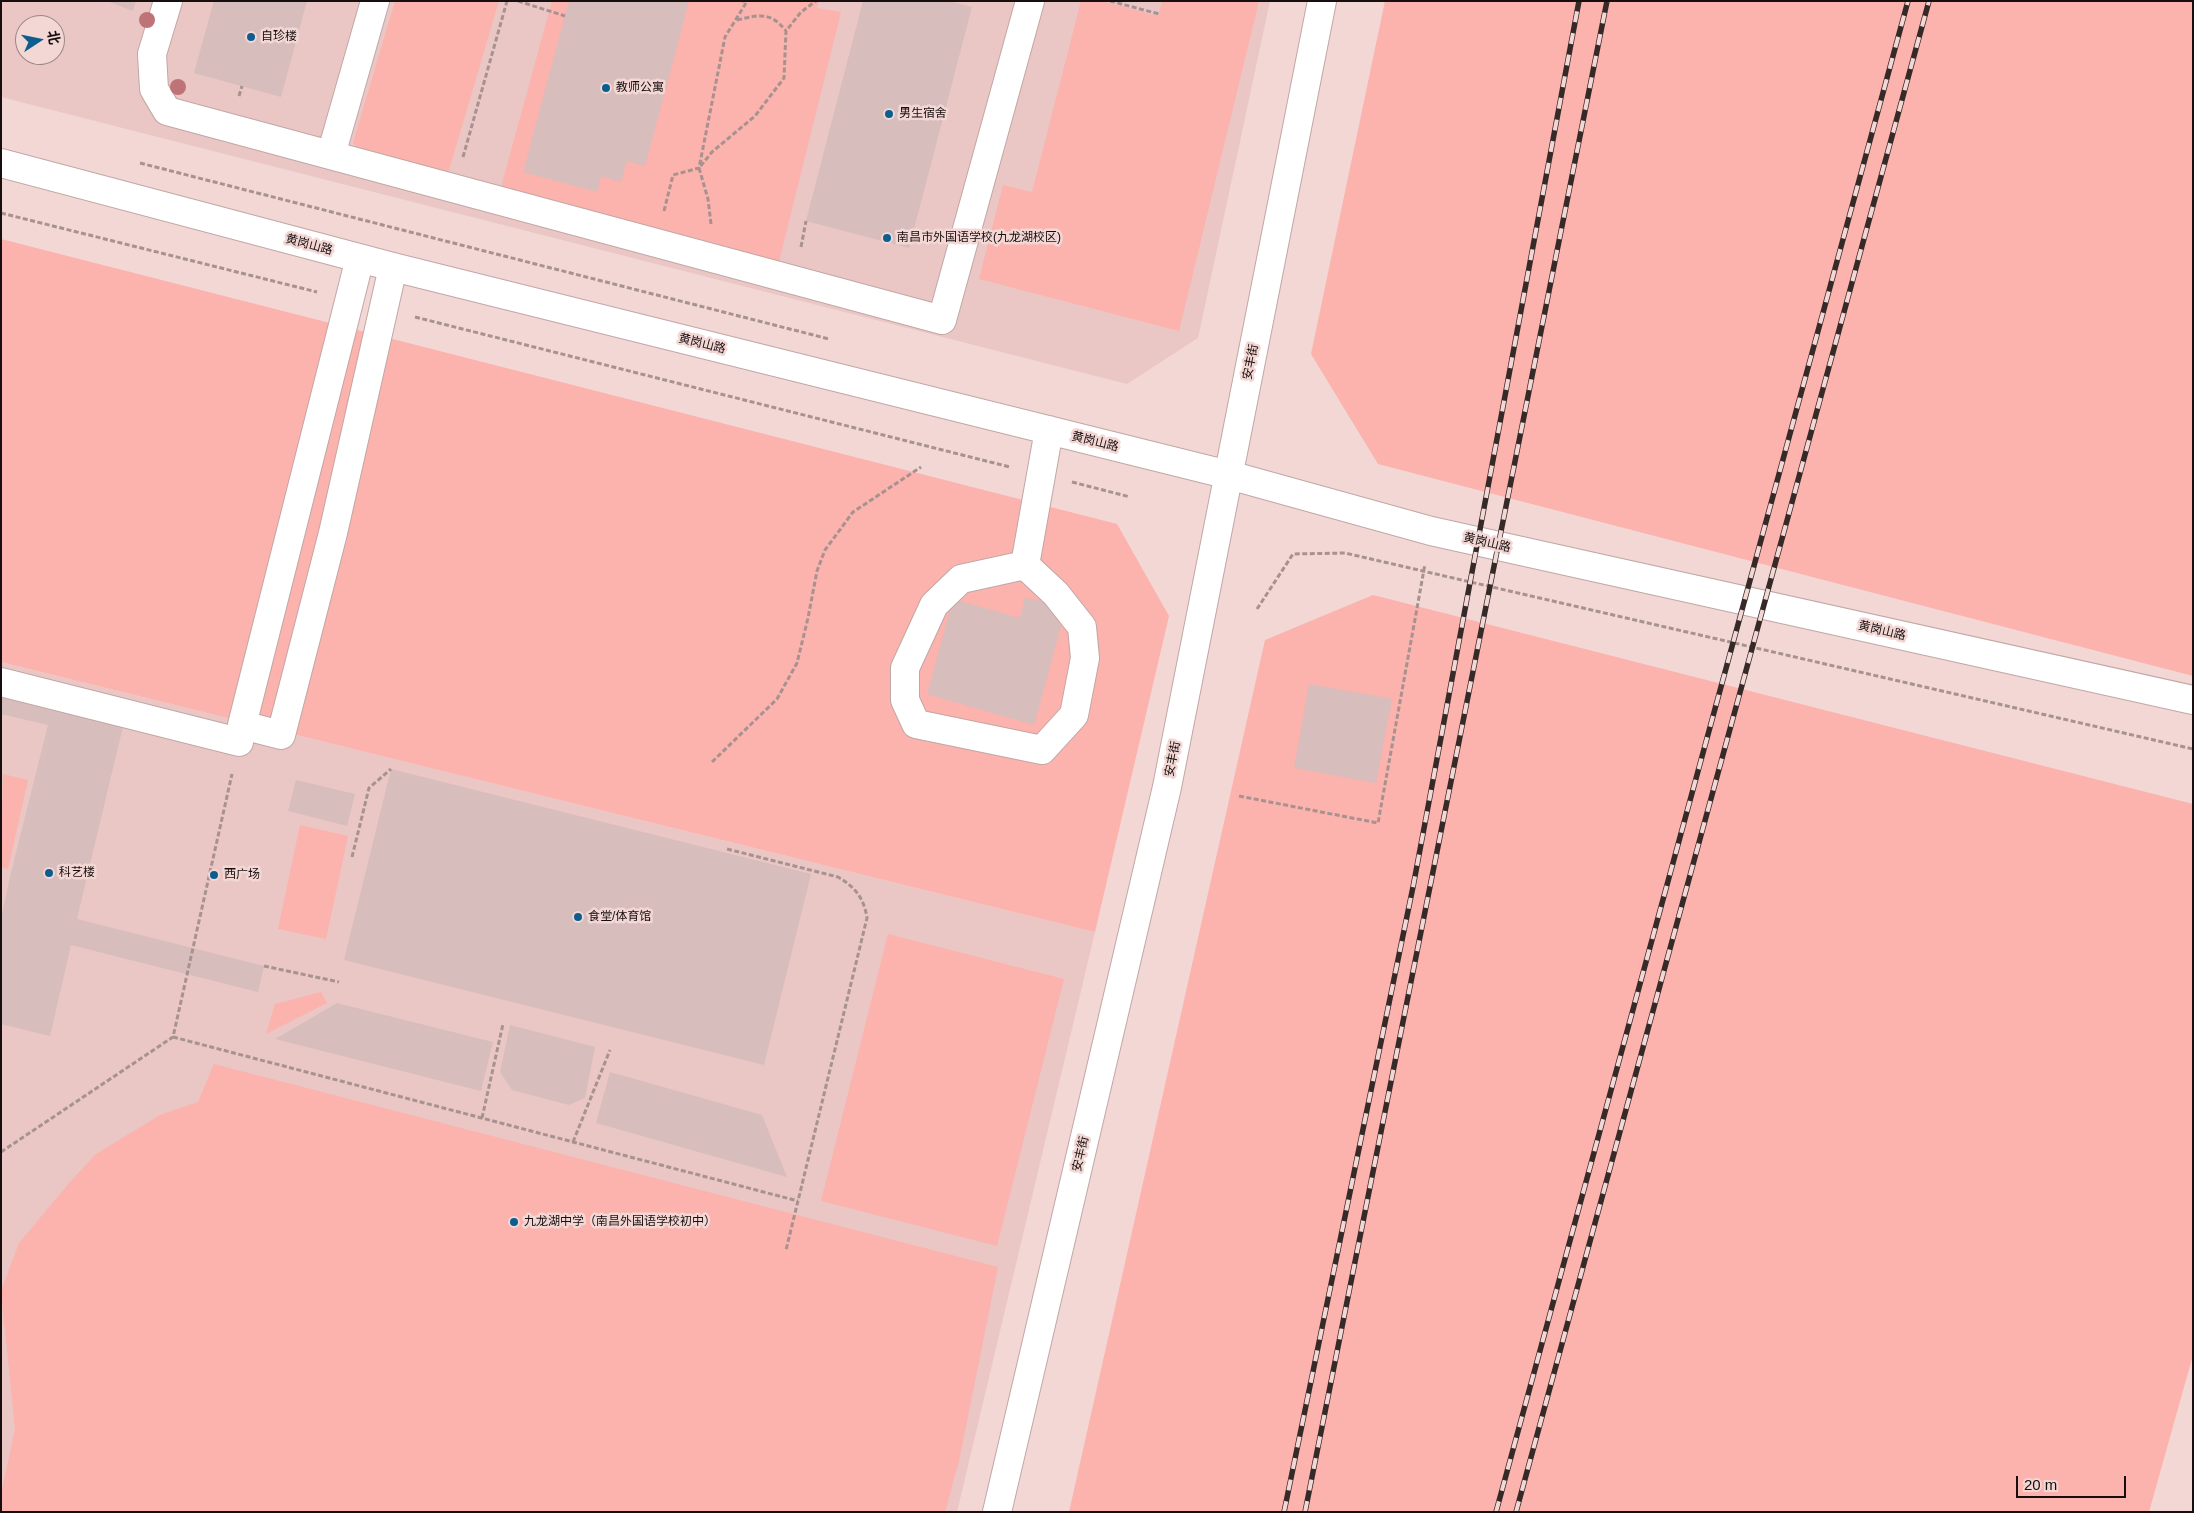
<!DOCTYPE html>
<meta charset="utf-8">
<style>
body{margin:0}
#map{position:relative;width:2194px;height:1513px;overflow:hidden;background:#f2d7d5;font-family:Arial,"Noto Sans SC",sans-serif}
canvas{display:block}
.frame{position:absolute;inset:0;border:2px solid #170e0d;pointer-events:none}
.north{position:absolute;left:15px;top:15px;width:50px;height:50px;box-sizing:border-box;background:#f2d7d5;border:1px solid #9a8785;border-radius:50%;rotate:79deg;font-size:14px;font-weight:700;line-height:20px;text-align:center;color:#170e0d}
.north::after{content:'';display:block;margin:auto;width:18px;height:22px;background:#0d5d8f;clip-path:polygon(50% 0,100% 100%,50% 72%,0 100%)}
.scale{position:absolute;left:2016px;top:1476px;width:110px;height:22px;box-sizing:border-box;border:2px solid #170e0d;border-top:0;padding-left:6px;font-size:15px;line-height:18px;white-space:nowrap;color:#170e0d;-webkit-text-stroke:4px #f2d7d5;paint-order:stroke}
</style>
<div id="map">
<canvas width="2194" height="1513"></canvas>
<div class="frame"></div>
<div class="north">北</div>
<div class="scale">20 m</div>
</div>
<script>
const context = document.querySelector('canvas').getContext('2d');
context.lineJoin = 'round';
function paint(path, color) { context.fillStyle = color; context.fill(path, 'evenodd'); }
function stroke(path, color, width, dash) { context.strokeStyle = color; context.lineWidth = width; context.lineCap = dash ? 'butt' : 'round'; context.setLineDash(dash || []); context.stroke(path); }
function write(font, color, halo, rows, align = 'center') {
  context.font = font + ' Arial,"Noto Sans SC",sans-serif'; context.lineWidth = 5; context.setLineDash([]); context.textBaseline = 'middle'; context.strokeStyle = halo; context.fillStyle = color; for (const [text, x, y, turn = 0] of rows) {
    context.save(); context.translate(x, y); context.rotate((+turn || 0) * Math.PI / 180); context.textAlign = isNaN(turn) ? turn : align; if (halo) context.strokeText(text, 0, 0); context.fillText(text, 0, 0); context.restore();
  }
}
paint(new Path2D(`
 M1,1H1270L1198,338L1127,384L1,97ZM25,25H55V55H25Z
 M1,662L1095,932L957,1512H1Z`), '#eac7c4');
paint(new Path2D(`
 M395,1H499L446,180L365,155L353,143Z
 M552,1H819L817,8L841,12L779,262L500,191Z
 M1081,1H1102L1158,16L1162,1H1259L1179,331L979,279L1003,185L1032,192Z
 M1385,1H2193V676L1378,464L1311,354Z
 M1,239L1117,524L1169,616L1095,932L1,662Z
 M1373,595L2193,804V1355L2149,1512H1069L1265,640Z
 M3,774L28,780L8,869L1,867Z
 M300,825L348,836L326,939L278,929Z
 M888,934L1064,979L997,1246L821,1201Z
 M321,992L327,1003L266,1034L275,1004Z
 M214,1064L998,1267L959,1461L945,1512H1V1494L15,1429L1,1291L19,1243L70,1182L96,1154L160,1115L198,1102Z`), '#fcb2ad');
paint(new Path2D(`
 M107,1H136L133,11Z
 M214,1H307L281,97L194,73Z
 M569,1H689L645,166L627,161L621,182L601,176L597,192L523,172Z
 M863,1H949L972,7L909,248L806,221Z
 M1025,597L1066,608L1034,725L927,694L953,599L1020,618Z
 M1309,684L1392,699L1376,783L1294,768Z
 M1,693L124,722L77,919L264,966L258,992L71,945L50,1036L1,1024V919L10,877L48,725L1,714Z
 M391,769L811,874L764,1065L344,960Z
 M296,780L355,794L347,826L288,811Z
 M337,1003L493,1042L481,1091L275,1039Z
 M510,1025L595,1047L585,1098L569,1105L512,1090L500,1072Z
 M610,1072L762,1115L787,1177L596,1123Z`), '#d7bdbb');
const minor = new Path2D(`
 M168,1L152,54L154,89L167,111L942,320L1030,1
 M331,155L375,1
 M1,163L393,267L1229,475L1431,531L2193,700
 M360,258L242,725L281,735L333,533L393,267
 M1025,565L1056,594L1082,627L1085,658L1074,715L1042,750L916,724L905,700V668L934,605L961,579L1025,565L1049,430
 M1,682L239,742
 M997,1512L1167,787L1322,1`);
stroke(minor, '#c1a7a5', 30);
stroke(new Path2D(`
 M518,1L565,16
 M1110,1L1159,14
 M737,20C759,15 770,11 786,31
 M239,96L242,86
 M463,157L507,1
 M140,163L829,339
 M664,211L673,175L699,168L725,37L746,3L743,1
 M1,213L317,292
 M711,224L708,199L699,168L712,152L755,116L784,78L786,31L801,12L816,1
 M801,247L806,221
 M415,317L1010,467
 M1072,482L1130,497
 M1257,609L1293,554L1345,553L2193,749
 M712,762L777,699L797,663L808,618L817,571L825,550L853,512L921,467
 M1239,796L1378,823L1425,564
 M727,849L838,877C855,887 864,898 867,918L786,1250
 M352,857L369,788L391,769
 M264,966L339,982
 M173,1037L798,1201
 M482,1118L503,1024
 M573,1142L610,1050
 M1,1152L173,1037L232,774`), '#a79290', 3, [5, 2.5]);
stroke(minor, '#fff', 28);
const rail = new Path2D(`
 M1284,1512L1413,887L1579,1
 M1305,1512L1607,1
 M1496,1512L1908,1
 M1516,1512L1929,1`);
stroke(rail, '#362a29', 5.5);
stroke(rail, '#f2d7d5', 4, [11]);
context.fillStyle = '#be7476';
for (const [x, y] of [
 [147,20],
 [178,87]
]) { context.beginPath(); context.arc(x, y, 8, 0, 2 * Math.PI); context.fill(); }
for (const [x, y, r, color] of [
 [251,37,5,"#0d5d8f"],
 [606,88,5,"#0d5d8f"],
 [889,114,5,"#0d5d8f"],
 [887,238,5,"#0d5d8f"],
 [49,873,5,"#0d5d8f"],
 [214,875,5,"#0d5d8f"],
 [578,917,5,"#0d5d8f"],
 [514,1222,5,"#0d5d8f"]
]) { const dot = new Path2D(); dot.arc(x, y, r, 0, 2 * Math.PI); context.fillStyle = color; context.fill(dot); stroke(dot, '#f2d7d5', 2); }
write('12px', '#170e0d', '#f2d7d5', [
 ["自珍楼",261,37],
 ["教师公寓",616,88],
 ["男生宿舍",899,114],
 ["南昌市外国语学校(九龙湖校区)",897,238],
 ["科艺楼",59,873],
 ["西广场",224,875],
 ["食堂/体育馆",588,917],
 ["九龙湖中学（南昌外国语学校初中）",524,1222]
], 'left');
write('12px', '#170e0d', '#f2d7d5', [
 ["黄岗山路",309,245,15],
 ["黄岗山路",702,344,14],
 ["安丰街",1251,362,-79],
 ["黄岗山路",1095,442,14],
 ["黄岗山路",1487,543,13],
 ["黄岗山路",1882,631,13],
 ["安丰街",1173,759,-79],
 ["安丰街",1081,1154,-77]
]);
</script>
